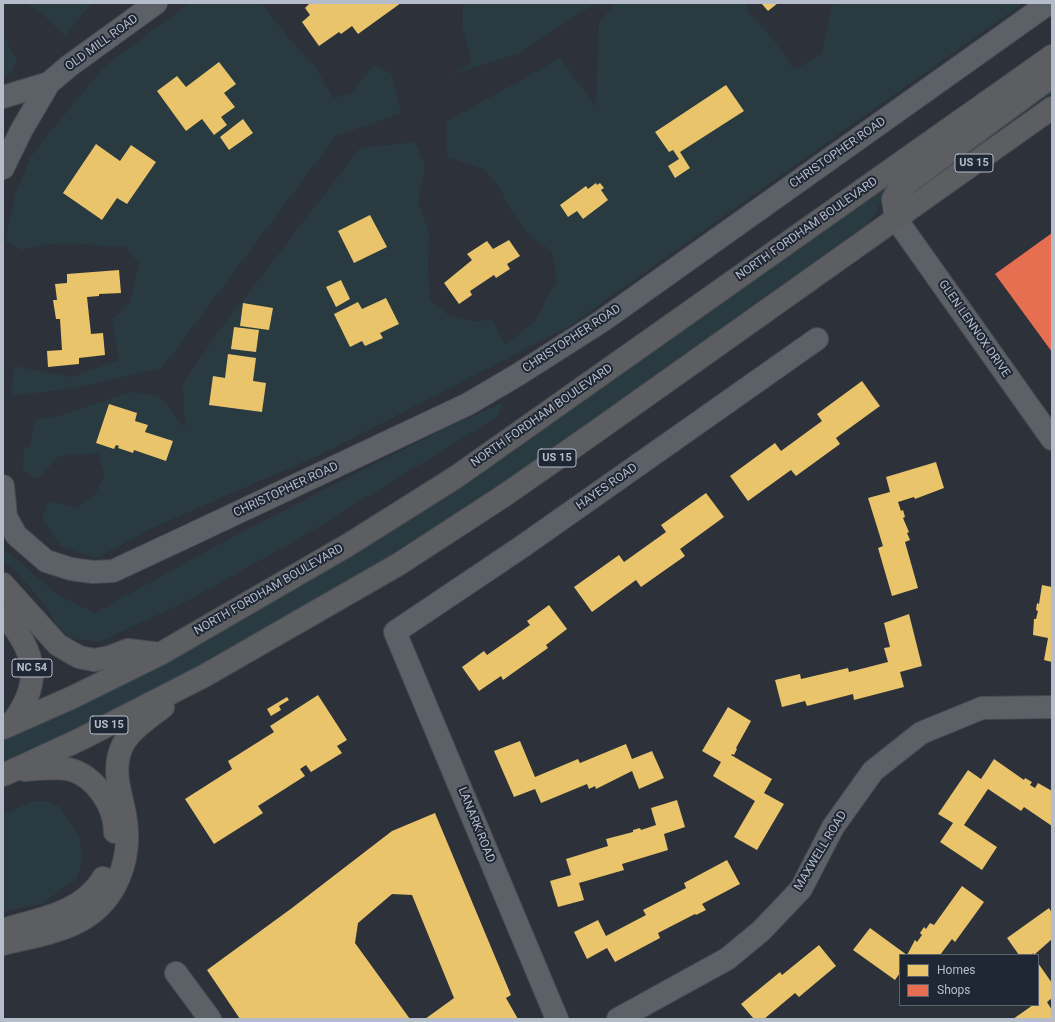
<!DOCTYPE html>
<style>
body{margin:0}
#map{position:relative;width:1055px;height:1022px;overflow:hidden;background:#2c313a;font-family:Roboto,sans-serif}
canvas{display:block}
.frame{position:absolute;inset:0;border:4px solid #b6bdca;pointer-events:none}
.legend{position:absolute;left:899px;top:954px;width:140px;height:52px;box-sizing:border-box;background:#1f2735;border:1px solid #5b6371;margin:0;padding:5px 7px;list-style:none;font-size:12px;color:#b6bdca}
.legend li{display:flex;align-items:center;gap:8px;height:20px}
.legend b{width:20px;border:1px solid #5b6371}
</style>
<div id="map">
<canvas width="1055" height="1022"></canvas>
<div class="frame"></div>
<ul class="legend">
<li><b style="height:11px;background:#e9c46a"></b>Homes</li>
<li><b style="height:11px;background:#e76f51"></b>Shops</li>
</ul>
</div>
<script>
const context = document.querySelector('canvas').getContext('2d');
context.lineJoin = 'round';
function paint(path, color) { context.fillStyle = color; context.fill(path, 'evenodd'); }
function stroke(path, color, width, dash) { context.strokeStyle = color; context.lineWidth = width; context.lineCap = dash ? 'butt' : 'round'; context.setLineDash(dash || []); context.stroke(path); }
function write(font, color, halo, rows, align = 'center') {
  context.font = font + ' Roboto,sans-serif'; context.lineWidth = 4; context.setLineDash([]); context.textBaseline = 'middle'; context.strokeStyle = halo; context.fillStyle = color; for (const [text, x, y, turn = 0] of rows) {
    context.save(); context.translate(x, y); context.rotate((+turn || 0) * Math.PI / 180); context.textAlign = isNaN(turn) ? turn : align; if (halo) context.strokeText(text, 0, 0); context.fillText(text, 0, 0); context.restore();
  }
}
paint(new Path2D(`
 M25,3H93L77,20L66,37L41,13Z
 M190,3H262L290,40L313,64L334,98L351,93L373,66L391,73L401,113L336,136L162,368L75,388L11,396L14,366L71,377L119,360L112,320L130,303L139,264L126,247C90,246 57,238 22,250L5,241L15,196L30,158L60,120L105,66Z
 M463,3H596L519,53L448,76L472,63L463,29Z
 M616,3H745L750,14L771,36L794,70L822,54L831,9L834,3H1023L568,327L320,455L154,527L96,558L60,546L42,519L48,501L77,508L94,496L105,475L98,453L59,456L38,479L23,471L24,449L30,446L35,420L62,415L131,392L159,396L185,428L183,384L219,331L360,148L415,142L425,166L418,202L429,233L428,269L430,300L451,317L476,321L492,320L506,345L535,321L557,280L552,251L531,237L508,206L500,188L484,170L447,157L446,122L560,58L596,107L599,22Z
 M3,34L17,61L11,73L3,76Z
 M1052,84V94L917,189Z
 M888,185L886,193L870,222L513,476C350,585 181,682 3,764V740C155,671 301,590 440,499C513,453 582,402 652,352C730,296 809,241 888,185Z
 M504,402L497,417L302,537L185,602L99,642L71,638L59,628L44,604L14,569L3,563V548L58,595L95,613L245,530L448,427Z
 M32,801H49L61,808L80,839L82,863L76,879L43,903L3,912V815Z`), '#293b40');
paint(new Path2D(`
 M308,3H401L358,34L352,26L341,34L339,32L319,46L302,22L310,15L305,8L309,4Z
 M761,3H778L768,11Z
 M219,62L236,84L224,93L235,107L221,117L227,125L214,135L202,119L186,131L157,91L177,76L186,87Z
 M726,85L744,111L680,152L690,168L675,178L668,166L679,159L673,150L669,152L655,132Z
 M243,119L253,133L229,150L220,137Z
 M96,144L120,161L131,145L156,162L127,204L117,198L102,220L63,193Z
 M596,183L597,185L600,183L604,188L601,190L608,200L583,219L577,211L568,217L560,205L586,186L588,189Z
 M370,215L387,247L354,263L338,231Z
 M509,240L520,256L507,264L510,269L496,278L494,275L470,291L472,295L459,304L444,283L472,260L467,254L487,241L493,249Z
 M119,270L121,293L99,294V296L87,297L91,334L103,333L105,355L79,358V364L48,367L47,351L62,350L60,319H56L53,300H57L55,284L67,283V274Z
 M341,280L350,299L336,307L326,287Z
 M386,298L399,324L380,333L383,338L365,346L362,341L350,347L334,314L358,302L362,309Z
 M243,303L273,308L269,330L240,326Z
 M234,327L259,330L256,352L231,349Z
 M228,354L256,358L253,381L266,383L262,412L209,405L213,376L225,378Z
 M862,381L880,406L836,438L840,444L796,476L791,470L748,501L730,476L775,443L781,451L822,421L817,414Z
 M109,404L137,413L135,421L148,425L145,432L173,441L166,461L134,450L133,453L118,448L119,446L116,445L114,449L96,443Z
 M936,462L944,488L915,499L914,497L898,502L901,511L903,510L905,517L903,518L909,532L907,533L910,540L905,542L918,588L892,596L878,548L883,546L868,498L890,492L886,477Z
 M706,493L724,517L680,549L685,556L641,587L636,580L592,612L574,587L619,555L624,562L666,532L661,525Z
 M1042,585L1052,587V662L1044,660L1048,638L1033,635L1034,619H1036L1038,611L1036,610L1037,603L1039,604Z
 M549,605L567,629L546,645L548,648L503,680L501,676L479,691L462,667L484,651L487,655L530,625L527,621Z
 M909,614L922,666L900,672L904,687L854,700L853,694L807,706L805,701L782,707L775,680L800,674L801,679L848,668L849,672L888,662L884,648L890,647L884,623Z
 M318,695L347,740L337,746L342,753L311,772L306,765L300,769L305,776L258,806L263,813L214,844L185,799L232,769L228,761L274,732L270,726Z
 M287,697L289,700L279,706L281,710L271,716L267,709Z
 M728,707L751,721L736,748L737,749L734,755L732,754L731,755L772,779L764,793L784,804L757,850L734,837L755,801L713,776L721,762L702,751Z
 M520,741L535,777L578,759L580,763L626,744L632,759L652,751L664,778L639,789L632,771L596,789L595,786L589,789L587,784L541,803L535,789L514,797L494,751Z
 M994,759L1024,780L1025,778L1032,782L1030,785L1035,788L1038,783L1052,791V826L1024,807L1021,811L988,789L964,825L997,847L982,870L940,842L953,823L938,814L968,770L981,779Z
 M677,800L685,827L664,834L668,850L622,864L624,870L579,883L584,900L558,907L550,881L571,875L566,859L608,846L606,839L633,832V830L640,828L641,830L656,825L651,808Z
 M435,813L511,995L506,998L518,1019H425L454,998L412,895L392,894L358,923L355,943L410,1019H240L207,970L292,908L392,831Z
 M727,860L740,884L702,904L706,910L696,915L695,914L658,933L660,938L615,962L607,948L587,959L574,932L598,920L606,936L646,915L643,910L686,888L684,883Z
 M962,886L984,902L955,942L952,939L940,955H900V973L895,980L853,950L870,928L907,955L915,940L917,942L922,935L920,933L924,927L926,929L930,923L934,925Z
 M1049,908L1052,913V939L1034,955L1033,953L1032,955H1019L1007,938Z
 M819,945L836,966L799,997L795,993L764,1019H754L741,1004L780,972L782,975Z
 M1038,963L1052,983V998L1047,1002L1052,1010V1019H1013L1033,1005H1038Z`), '#e9c46a');
paint(new Path2D(`
 M1052,233V352L995,274Z`), '#e76f51');
const minor = new Path2D(`
 M3,97L49,83
 M3,168L21,131L49,83L69,66L156,3
 M896,219L1052,439
 M3,486L6,517L16,535L46,561L71,569L93,572L113,571L188,536L468,404L519,374L602,321L1049,3
 M176,973L210,1019
 M557,1019L395,632L523,546L817,339
 M618,1019L727,959L761,931L801,889L833,827L873,771L921,733L982,708L1052,707`);
const highway = new Path2D(`
 M896,219L893,199L898,190L1043,83L1052,56
 M3,584L58,645L79,657L94,660L110,657L128,650L160,654
 M3,614C37,652 43,683 11,724
 M3,728L73,697L160,654L348,545L456,477L1052,56
 M24,770C39,769 54,767 68,769C95,775 115,806 115,832
 M3,775L81,739L204,676L399,564L505,495L591,435L1052,108
 M9,928C43,918 83,912 103,878
 M3,944C27,938 53,934 76,923C117,903 133,858 125,815C121,793 112,771 121,749C127,732 149,718 163,707`);
stroke(minor, '#484c52', 24);
stroke(highway, '#494d55', 24);
stroke(minor, '#5c6067', 22);
stroke(highway, '#5c5e61', 22);
for (const [x, y, w] of [
 [974,163,38],
 [557,458,38],
 [32,668,40],
 [109,725,38]
]) { const box = new Path2D(); box.roundRect(x - w / 2, y - 9, w, 18, 3); context.fillStyle = '#1f2735'; context.fill(box); stroke(box, '#b6bdca', 1); }
write('bold 11px', '#b6bdca', null, [
 ["US 15",974,163],
 ["US 15",557,458],
 ["NC 54",32,668],
 ["US 15",109,725]
]);
write('12px', '#b6bdca', '#1f2735', [
 ["OLD MILL ROAD",102,43,-36],
 ["CHRISTOPHER ROAD",838,153,-35],
 ["NORTH FORDHAM BOULEVARD",807,229,-35],
 ["GLEN LENNOX DRIVE",974,329,55],
 ["CHRISTOPHER ROAD",572,339,-33],
 ["NORTH FORDHAM BOULEVARD",542,416,-35],
 ["HAYES ROAD",607,487,-35],
 ["CHRISTOPHER ROAD",286,490,-25],
 ["NORTH FORDHAM BOULEVARD",269,590,-30],
 ["LANARK ROAD",476,825,68],
 ["MAXWELL ROAD",821,851,-59]
]);
</script>
